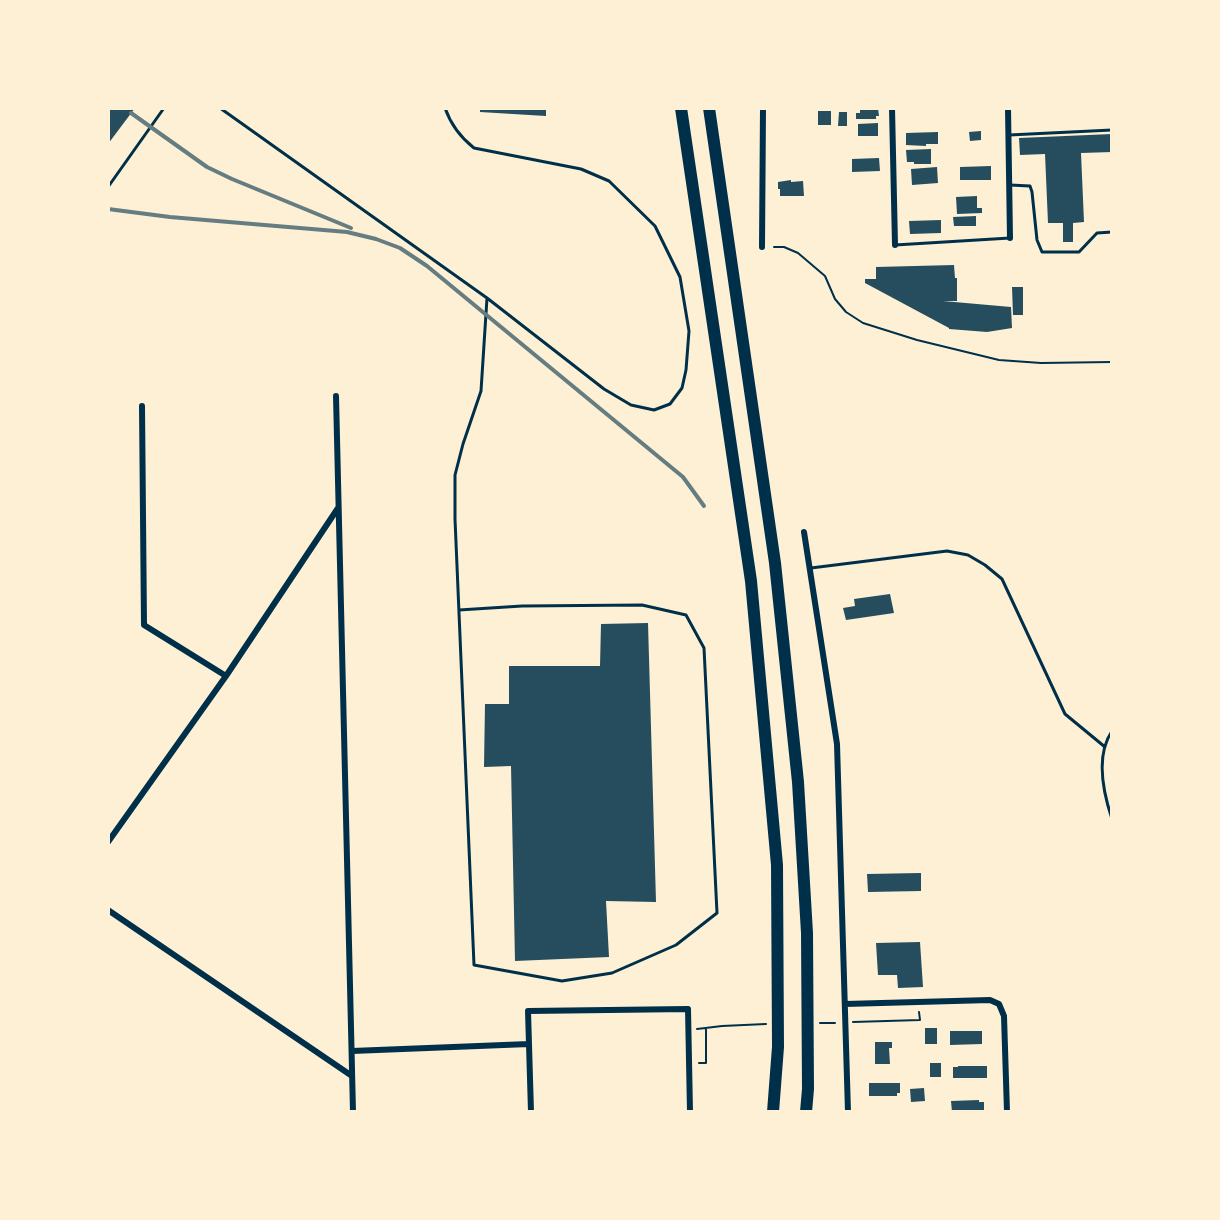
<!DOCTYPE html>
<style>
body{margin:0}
#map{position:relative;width:1220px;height:1220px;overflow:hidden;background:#fdf0d5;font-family:Commissioner,sans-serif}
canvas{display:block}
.frame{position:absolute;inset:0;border:110px solid #fdf0d5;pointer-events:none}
</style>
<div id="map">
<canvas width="1220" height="1220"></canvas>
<div class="frame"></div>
</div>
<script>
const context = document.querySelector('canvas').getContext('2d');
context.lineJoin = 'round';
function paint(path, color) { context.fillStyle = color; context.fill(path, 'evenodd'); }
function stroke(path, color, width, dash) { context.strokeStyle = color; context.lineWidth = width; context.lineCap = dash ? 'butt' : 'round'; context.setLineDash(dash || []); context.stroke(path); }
paint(new Path2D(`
 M108,108H135L108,144Z
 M480,108H546V116L480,112Z
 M860,108H878L879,116H876V119H856V113H860Z
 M818,111H831V125H818Z
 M839,112H847V126H838Z
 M878,123V136H858V124Z
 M981,131V140L970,141L969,132Z
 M938,132V144H926V146L906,145V133Z
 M1112,134V152L1081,153L1084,222L1073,223V242H1063V223H1048L1045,154L1020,155L1019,138Z
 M931,149V164H914V162H907L906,150Z
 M879,158L880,171L852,172V159Z
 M991,166V180H960V167Z
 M937,167L938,183L912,185L911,169Z
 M791,180V182L803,181L804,196H780V189H778V182Z
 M977,196V208H982V213L957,214L956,197Z
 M976,216V226H954L953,217Z
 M941,220V233L910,234L909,221Z
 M954,265L955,278H957V301H943L1011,307L1012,328L987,332L949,329V328L865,283V279H876V267Z
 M1012,287H1023V315H1013Z
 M890,594L894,613L846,620L843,608L855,606L854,599Z
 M648,623L656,902L606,901L609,957L515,961L511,766L484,767L485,704H509V666H600L601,624Z
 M921,873V891L868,892L867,874Z
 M920,942L923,987L898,988L897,975H878L876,943Z
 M925,1028H937V1044H925Z
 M950,1031H982V1044L950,1045Z
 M875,1042H892V1048H889L890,1064H875Z
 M930,1063H941V1077H930Z
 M958,1066H987V1078H953V1067H958Z
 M869,1083H900V1093H897V1096H869Z
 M924,1088L925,1101L911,1102L910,1089Z
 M979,1100V1102H984V1112H952L951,1101Z`), '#264d5e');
stroke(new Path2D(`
 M774,247H784L798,253L825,276L835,299L846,312L863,323L917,340L999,360L1041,363L1112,362
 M853,1022L920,1020L919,1012
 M820,1023H835
 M697,1029L722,1026L766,1024
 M699,1063H706V1028`), '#003049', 2);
stroke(new Path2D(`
 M220,108L487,298L481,391L463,444L455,475V519L474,965L562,981L612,973L676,945L717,913L704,648L686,615L642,605L522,606L459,610
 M445,108C451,125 460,137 474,148L581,169L609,181L655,226L680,277L689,331L686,370L682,388L670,404L654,410L631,405L604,389L487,298
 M1009,135L1112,130
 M1010,185L1030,186L1032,192L1037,240L1042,252H1079L1097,233L1112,232
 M108,187L164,108
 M895,245L1010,238
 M811,568L947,551L968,555L985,565L1002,579L1065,714L1105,747
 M1112,731C1095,756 1103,792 1112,819`), '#003049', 3);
stroke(new Path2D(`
 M892,108L895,245
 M1008,108L1010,238
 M762,247L763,108
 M336,396L353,1112
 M142,406L144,625L226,676
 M804,532L837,744L848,1112
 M108,842L226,676L338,508
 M108,910L352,1076
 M845,1004L990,1000L999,1004L1004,1016L1007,1112
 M352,1051L529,1044
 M531,1112L528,1011L688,1009L690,1112`), '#003049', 6);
stroke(new Path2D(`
 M681,108L751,581L777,865L778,1047L773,1112
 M709,108L775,563L798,782L807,933L808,1089L806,1112`), '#003049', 12);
stroke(new Path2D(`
 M131,113L207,167L232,179L351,228
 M108,209L170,217L347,232L376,239L400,248L427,266L683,477L704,506`), '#657d81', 4);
</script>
